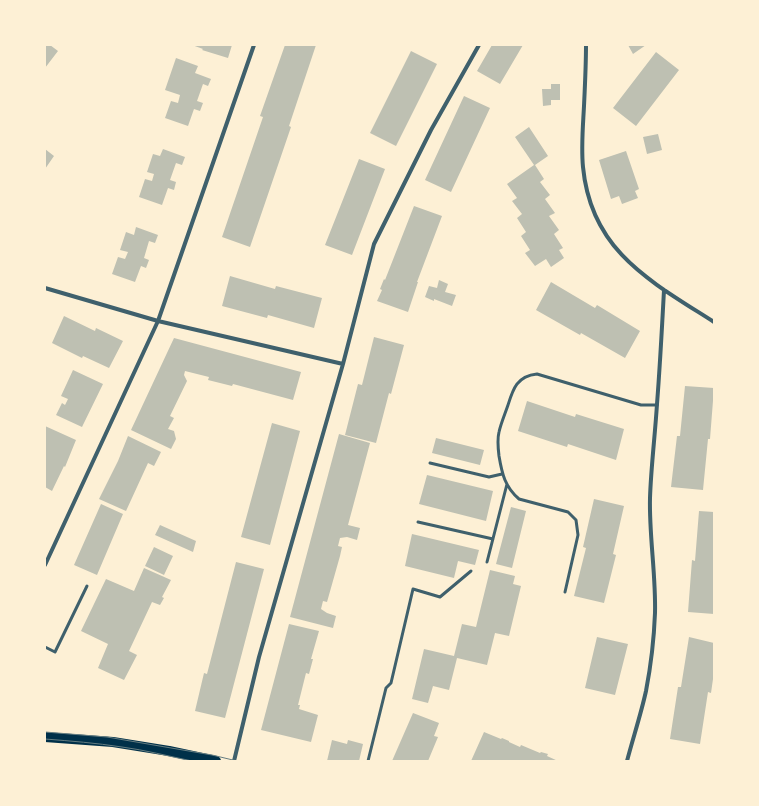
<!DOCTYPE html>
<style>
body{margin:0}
#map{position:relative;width:759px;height:806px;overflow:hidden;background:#fdf0d5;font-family:Barlow,sans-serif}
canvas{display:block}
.frame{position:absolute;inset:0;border:46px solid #fdf0d5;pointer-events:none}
</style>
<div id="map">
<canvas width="759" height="806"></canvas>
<div class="frame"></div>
</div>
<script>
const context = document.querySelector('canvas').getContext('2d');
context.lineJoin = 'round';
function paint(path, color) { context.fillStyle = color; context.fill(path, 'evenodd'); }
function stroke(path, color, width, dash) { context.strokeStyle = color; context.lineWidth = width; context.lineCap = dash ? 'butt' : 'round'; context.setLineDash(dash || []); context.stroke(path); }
paint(new Path2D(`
 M45,45H50L58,51L45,68Z
 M192,45H232L228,58L202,50L203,49Z
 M285,45H316L289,126L291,127L250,247L222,237L263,117L260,116Z
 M492,45H523L500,84L477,71Z
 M628,45H646L633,54Z
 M411,51L437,64L396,146L370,133Z
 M656,52L679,70L636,126L613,108Z
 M176,58L198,66L195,73L211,79L208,86L203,84L197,101L203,103L200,111L194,109L188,126L165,118L171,101L178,103L180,95L165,90Z
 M551,84H560V100H551V105L543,106L542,89H551Z
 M464,96L490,108L451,192L425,180Z
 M529,127L548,156L535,165L544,179L540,182L550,195L545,199L555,213L549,216L559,230L554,234L563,248L559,250L564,258L551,267L546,259L535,266L525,253L530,250L521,236L526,232L517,218L522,214L512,201L517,198L507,184L534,165L515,137Z
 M658,134L662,150L647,154L643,137Z
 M45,149L54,156L45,169Z
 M163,149L185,157L182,165L176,163L170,180L176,182L174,190L168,188L162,205L139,197L145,179L152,181L154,174L147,172L153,154L160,156Z
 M626,151L639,189L635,191L638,198L622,204L619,196L611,199L599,160Z
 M359,159L385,169L352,255L325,245Z
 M414,206L442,216L417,282H418L408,312L377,301L382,290L380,289L384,279L385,280Z
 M136,227L158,235L155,243L149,241L144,258L149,260L146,268L141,266L135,282L112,274L118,257L125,259L128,252L120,250L126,232L134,235Z
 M230,276L275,289L276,286L322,298L314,328L268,315L267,318L222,306Z
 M439,280L448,284L445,292L456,295L452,306L434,299V301L425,297L429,286L437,288Z
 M551,282L595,308L597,305L640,331L625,358L581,333L580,335L536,310Z
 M64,316L95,331L96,328L123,341L109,368L83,356L82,358L52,343Z
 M374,337L404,345L391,394L389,393L376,443L345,435L358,384L362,385Z
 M174,338L301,372L293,400L233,384L232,386L208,380L209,377L185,371L184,375L187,381L170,416L174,418L168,429L174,431L176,439L171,449L131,430Z
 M73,370L103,384L82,427L56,415L62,403L65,405L68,399L61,396Z
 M685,386L714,388L710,439H708L703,490L671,487L677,436H680Z
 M527,401L575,417L576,414L624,429L616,460L568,444L567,447L518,431Z
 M272,423L300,431L270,545L241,537Z
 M45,426L76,440L65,467L64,466L52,491L45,487Z
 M339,434L370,443L348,525L360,528L357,540L347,537L340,538L338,546L342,547L340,556L327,602L323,601L321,609L327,613L336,616L333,628L290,617Z
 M128,436L161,452L154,466L148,463L126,511L99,499L118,461Z
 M436,438L484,450L480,465L432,453Z
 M427,475L493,491L486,521L419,504Z
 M594,499L624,506L613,554L616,555L604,603L574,596L586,548L583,547Z
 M101,504L123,514L97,575L74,565Z
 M511,507L526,511L512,568L496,564Z
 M699,511L714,512V614L688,612L692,560L695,561Z
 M160,525L196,541L193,552L155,535Z
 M412,534L479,550L475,565L458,561L454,578L405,566Z
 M154,547L173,556L164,575L145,566Z
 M236,562L264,569L225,718L195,711L204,673L207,674Z
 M144,568L171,580L162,597L164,598L160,605L152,602L129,651L137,655L124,680L98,668L108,644L81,631L106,579L134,591Z
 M490,570L515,576L513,584L521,586L509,636L495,633L487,665L457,658L449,690L433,686L428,703L412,699L424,649L454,656L462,624L476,627Z
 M289,624L319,631L311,659H313L309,674L306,673L298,705H300L299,709L318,715L311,742L261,730Z
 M597,637L628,644L615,695L585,688Z
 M689,637L714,643V672L711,693L708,692L700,744L670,739L678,687H681Z
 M413,713L439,723L434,736L438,737L428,761H392Z
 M484,732L501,739L502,738L509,741V742L520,747L521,745L540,753L541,752L548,754L547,756L558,761H471Z
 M332,740L347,744L348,740L363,744L359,761H327Z`), '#bec0b2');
stroke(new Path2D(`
 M430,463L489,477L502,474
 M418,522L493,539
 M487,562L507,484
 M565,592L578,535L576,520L568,512L519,499C505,487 502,474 499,456C498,448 497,440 499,432C501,423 505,414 508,405C513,389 517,376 537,374L641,405H657
 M45,647L55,652L87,586
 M368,761L386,688L391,683L413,589L440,597L471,571`), '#3f606c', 3);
stroke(new Path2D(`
 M586,45C586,65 585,85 584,106C583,126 581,147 583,167C591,251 650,281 714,322
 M45,288L158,321L343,364
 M45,565L158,321L254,45
 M234,761L259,657L343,364L374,244L431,130L479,45
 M627,761C633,738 641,714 646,691C651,665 654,639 655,613C656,574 649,536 650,498C651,467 655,436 657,404C660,366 662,328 664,290`), '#3f606c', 4);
stroke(new Path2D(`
 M45,737L113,742L169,751L216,761`), '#003049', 10);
stroke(new Path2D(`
 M45,732L107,737L212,755L237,761
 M45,739C71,741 96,743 122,747C145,750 168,756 192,761`), '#657d81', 1);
</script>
